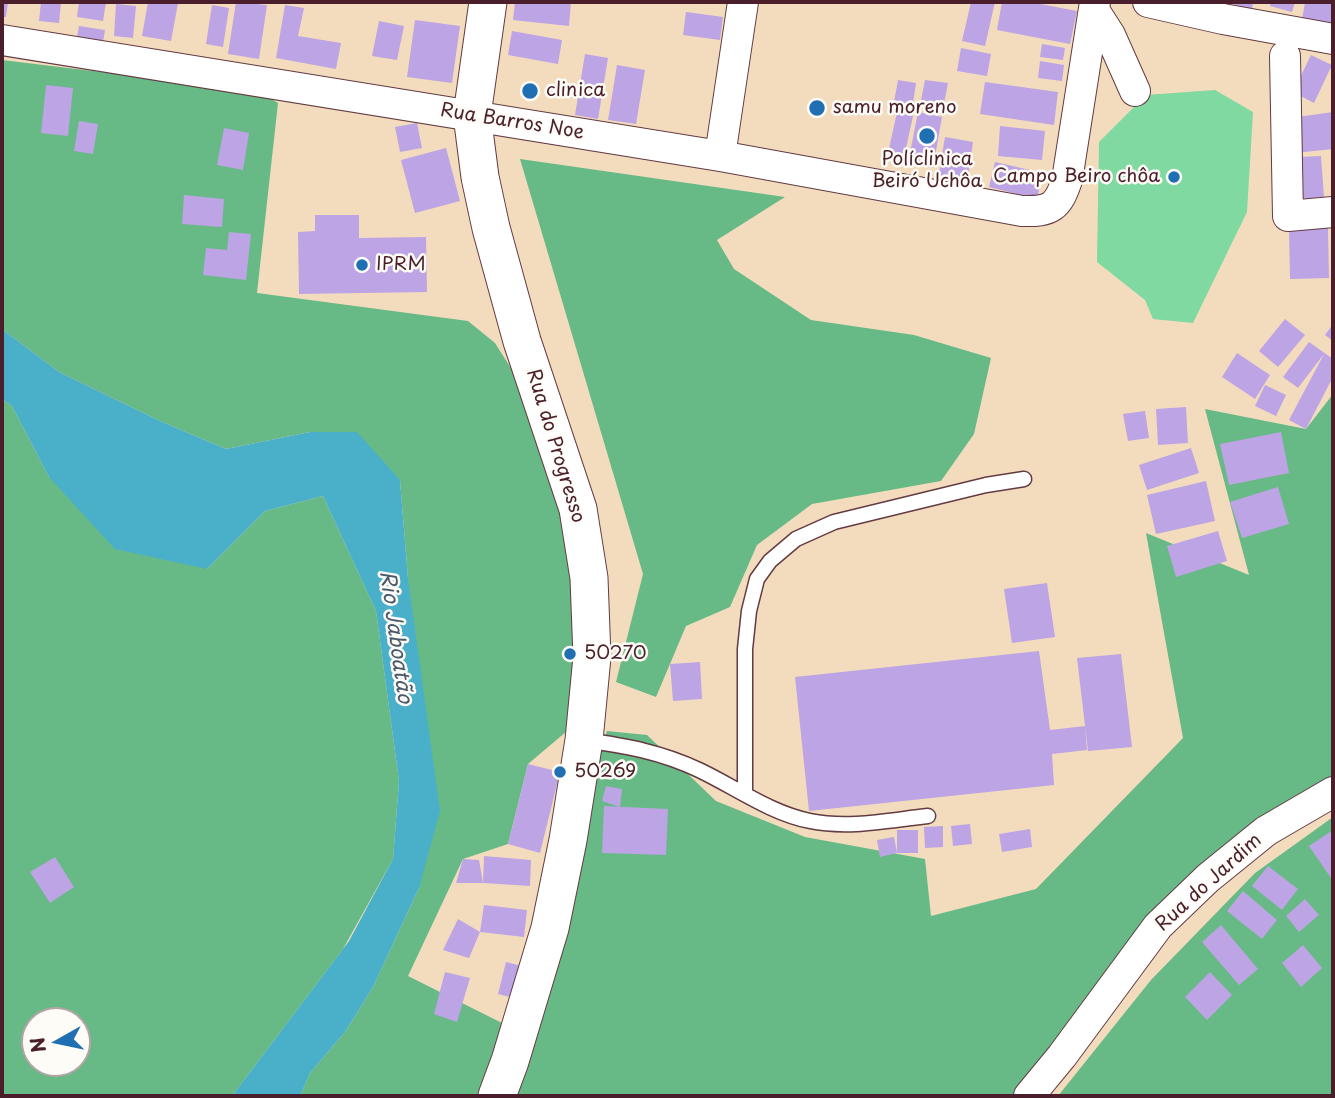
<!DOCTYPE html>
<meta charset="utf-8">
<style>
body{margin:0}
#map{position:relative;width:1335px;height:1098px;overflow:hidden;background:#f3dcbe;font-family:"Playpen Sans",sans-serif}
canvas{display:block}
.frame{position:absolute;inset:0;border:4px solid #4a1f2b;pointer-events:none}
.north{position:absolute;left:21px;top:1007px;width:70px;height:70px;box-sizing:border-box;background:#fdfcf7;border:2px solid #b5a4a5;border-radius:50%;rotate:261deg;font-size:19px;font-weight:700;line-height:28px;text-align:center;color:#4a1f2b}
.north::after{content:'';display:block;margin:auto;width:24px;height:32px;background:#1f6fb2;clip-path:polygon(50% 0,100% 100%,50% 72%,0 100%)}
</style>
<div id="map">
<canvas width="1335" height="1098"></canvas>
<div class="frame"></div>
<div class="north">N</div>
</div>
<script>
const context = document.querySelector('canvas').getContext('2d');
context.lineJoin = 'round';
function paint(path, color) { context.fillStyle = color; context.fill(path, 'evenodd'); }
function stroke(path, color, width, dash) { context.strokeStyle = color; context.lineWidth = width; context.lineCap = dash ? 'butt' : 'round'; context.setLineDash(dash || []); context.stroke(path); }
function write(font, color, halo, rows, align = 'center') {
  context.font = font + ' "Playpen Sans",sans-serif'; context.lineWidth = 5; context.setLineDash([]); context.textBaseline = 'middle'; context.strokeStyle = halo; context.fillStyle = color; for (const [text, x, y, turn = 0] of rows) {
    context.save(); context.translate(x, y); context.rotate((+turn || 0) * Math.PI / 180); context.textAlign = isNaN(turn) ? turn : align; if (halo) context.strokeText(text, 0, 0); context.fillText(text, 0, 0); context.restore();
  }
}
paint(new Path2D(`
 M1215,90L1253,112L1247,212L1193,323L1153,319L1145,300L1097,262L1099,142L1146,95Z`), '#7fd9a0');
paint(new Path2D(`
 M2,60L258,91L278,103L257,293L468,321L495,343L526,392L582,579L573,726L528,764L508,844L463,859L408,976L508,1026L482,1096H300L310,1073L345,1032L373,987L419,888L408,578L400,480L310,432L226,449L160,421L59,372L2,329Z
 M520,159L785,197L717,240L734,269L811,320L914,335L991,358L974,434L941,481L812,504L757,545L730,607L686,626L656,697L616,682L643,574Z
 M1333,394V783L1155,919L1013,1096H500L607,731L647,735L716,801L805,837L925,859L931,916L1036,889L1183,738L1146,533L1249,575L1205,409L1306,429Z
 M2,399L12,406L49,477L207,569L265,511L323,496L376,611L399,781L393,859L343,949L232,1096H2ZM35,1021H77V1063H35Z
 M1333,817V1096H1058L1151,980L1255,873Z`), '#67b986');
paint(new Path2D(`
 M2,329L59,372L160,421L226,449L310,432H357L400,480L408,578L440,811L419,888L373,987L345,1032L310,1073L300,1096H232L349,941L393,859L399,781L376,611L323,496L265,511L207,569L115,549L49,477L12,406L2,399Z`), '#4ab0ca');
paint(new Path2D(`
 M2,2H8L6,17H2Z
 M41,2H61L59,23L39,21Z
 M79,2H106L103,21L77,17Z
 M148,2L178,3L171,41L142,36Z
 M236,2L267,5L259,59L228,54Z
 M515,2H571L569,26L513,20Z
 M971,2H995L985,46L962,41Z
 M1002,2H1030L1077,11L1070,44L997,30Z
 M1225,2H1253L1252,9Z
 M1271,2H1295L1292,12L1270,6Z
 M1305,2H1333V26L1302,20Z
 M116,4L136,6L133,38L114,36Z
 M212,5L229,8L223,47L206,44Z
 M285,5L304,8L298,36L341,43L336,69L276,58Z
 M686,12L723,17L720,40L683,35Z
 M415,20L460,26L452,83L407,77Z
 M379,21L404,26L397,60L372,56Z
 M79,26L105,30L102,48L76,43Z
 M512,31L562,40L558,64L508,55Z
 M1042,44L1065,48L1063,60L1040,57Z
 M961,48L991,54L987,76L957,71Z
 M585,54L608,58L598,119L575,115Z
 M1311,55L1332,65L1314,103L1293,92Z
 M1040,61L1064,65L1062,81L1038,78Z
 M617,65L645,70L636,124L608,120Z
 M898,80L916,83L912,110L893,107Z
 M925,80L948,83L944,104L921,100Z
 M985,82L1058,92L1054,125L980,114Z
 M46,85L73,88L68,136L41,133Z
 M897,112L913,116L903,162L887,158Z
 M918,112L942,117L933,168L908,163Z
 M1333,112V149L1295,153L1290,118Z
 M79,121L98,124L93,154L74,151Z
 M417,123L422,148L400,152L395,127Z
 M1000,126L1045,131L1042,160L998,156Z
 M224,128L249,133L243,170L217,165Z
 M945,137L973,142L967,184L938,179Z
 M446,148L460,201L415,213L401,160Z
 M1321,156L1324,197L1301,199L1298,157Z
 M995,162L1043,173L1037,199L989,187Z
 M184,195L224,199L222,227L182,224Z
 M315,215H359V238L426,237L427,292L299,294L298,232L315,231Z
 M1328,227L1329,278L1290,279L1289,228Z
 M229,232L251,234L246,280L203,275L206,248L227,250Z
 M1285,319L1305,335L1278,367L1259,351Z
 M1333,324V341L1325,335Z
 M1309,342L1333,359V377L1306,429L1289,420L1324,354L1298,388L1283,377Z
 M1237,353L1270,375L1255,399L1222,377Z
 M1265,385L1286,395L1276,416L1255,406Z
 M1186,407L1188,443L1158,445L1156,409Z
 M1145,411L1149,438L1128,441L1123,414Z
 M1281,432L1289,473L1229,485L1220,444Z
 M1191,448L1199,473L1147,490L1139,465Z
 M1206,481L1215,521L1156,534L1147,495Z
 M1278,487L1289,524L1242,538L1230,502Z
 M1218,531L1227,561L1176,577L1167,546Z
 M1047,583L1055,637L1012,643L1004,589Z
 M1039,651L1050,730L1085,726L1087,750L1052,754L1054,785L809,811L795,677Z
 M1121,654L1132,747L1088,751L1077,658Z
 M700,662L702,699L673,701L670,664Z
 M528,764L560,772L540,853L508,844Z
 M606,786L622,789L620,807L602,801Z
 M604,806L668,809L666,855L602,853Z
 M970,824L972,844L953,846L951,826Z
 M943,826V847L925,848L924,827Z
 M1030,829L1032,847L1002,852L999,834Z
 M897,830H918V853H897Z
 M1333,830V876L1331,878L1309,846Z
 M894,837L897,853L880,857L877,840Z
 M484,856L531,860L530,886L483,883Z
 M55,857L74,887L50,903L30,872Z
 M463,859L479,860L483,883H456Z
 M1268,866L1298,889L1282,910L1252,886Z
 M1243,891L1277,920L1262,939L1227,911Z
 M1305,899L1319,915L1299,932L1286,916Z
 M484,905L527,910L524,937L480,932L469,958L443,950L458,919L480,932Z
 M1221,925L1258,969L1239,985L1202,942Z
 M1303,945L1322,968L1301,987L1282,963Z
 M506,962L522,966L514,998L498,994Z
 M445,972L470,978L457,1022L434,1014Z
 M1210,972L1232,995L1207,1020L1185,997Z`), '#bda4e4');
const service = new Path2D(`
 M585,740C626,746 661,752 699,770C735,787 770,813 810,821C849,829 890,820 928,816
 M745,794V649L749,611L757,579L770,561L796,539L834,522L986,485L1024,479`);
const minor = new Path2D(`
 M1148,2L1223,19L1333,39
 M1094,10L1110,35L1135,91
 M2,40L720,156L1022,211C1051,212 1058,207 1067,180L1095,2
 M1285,56L1288,216L1333,212
 M720,156L743,2
 M1029,1096L1062,1056L1158,926L1208,878L1266,831L1333,792`);
const tertiary = new Path2D(`
 M488,2L472,115L480,177L491,228L522,341L578,509L589,578L592,657L584,740L568,840L550,928L510,1061L497,1096`);
stroke(service, '#633b41', 17);
stroke(minor, '#633b41', 32);
stroke(tertiary, '#633b41', 39);
stroke(service, '#fff', 14);
stroke(minor, '#fff', 30);
stroke(tertiary, '#fff', 37);
for (const [x, y, r, color] of [
 [530,91,9,"#1f6fb2"],
 [817,108,9,"#1f6fb2"],
 [927,136,9,"#1f6fb2"],
 [1174,177,7,"#1f6fb2"],
 [362,265,7,"#1f6fb2"],
 [570,654,7,"#1f6fb2"],
 [560,772,7,"#1f6fb2"]
]) { const dot = new Path2D(); dot.arc(x, y, r, 0, 2 * Math.PI); context.fillStyle = color; context.fill(dot); stroke(dot, '#fdfcf7', 2.5); }
write('19px', '#4a1f2b', '#fdfcf7', [
 ["clinica",546,91],
 ["samu moreno",833,108],
 ["Políclinica",927,160,"center"],
 ["Beiró Uchôa",927,182,"center"],
 ["Campo Beiro chôa",1160,177,"right"],
 ["IPRM",376,265],
 ["50270",584,654],
 ["50269",574,772]
], 'left');
write('19px', '#4a1f2b', '#fdfcf7', [
 ["Rua Barros Noe",512,122,9],
 ["Rua do Progresso",555,446,73],
 ["Rua do Jardim",1209,883,-42]
]);
write('italic 21px', '#4a596b', '#fdfcf7', [
 ["Rio Jaboatão",395,637,82]
]);
</script>
